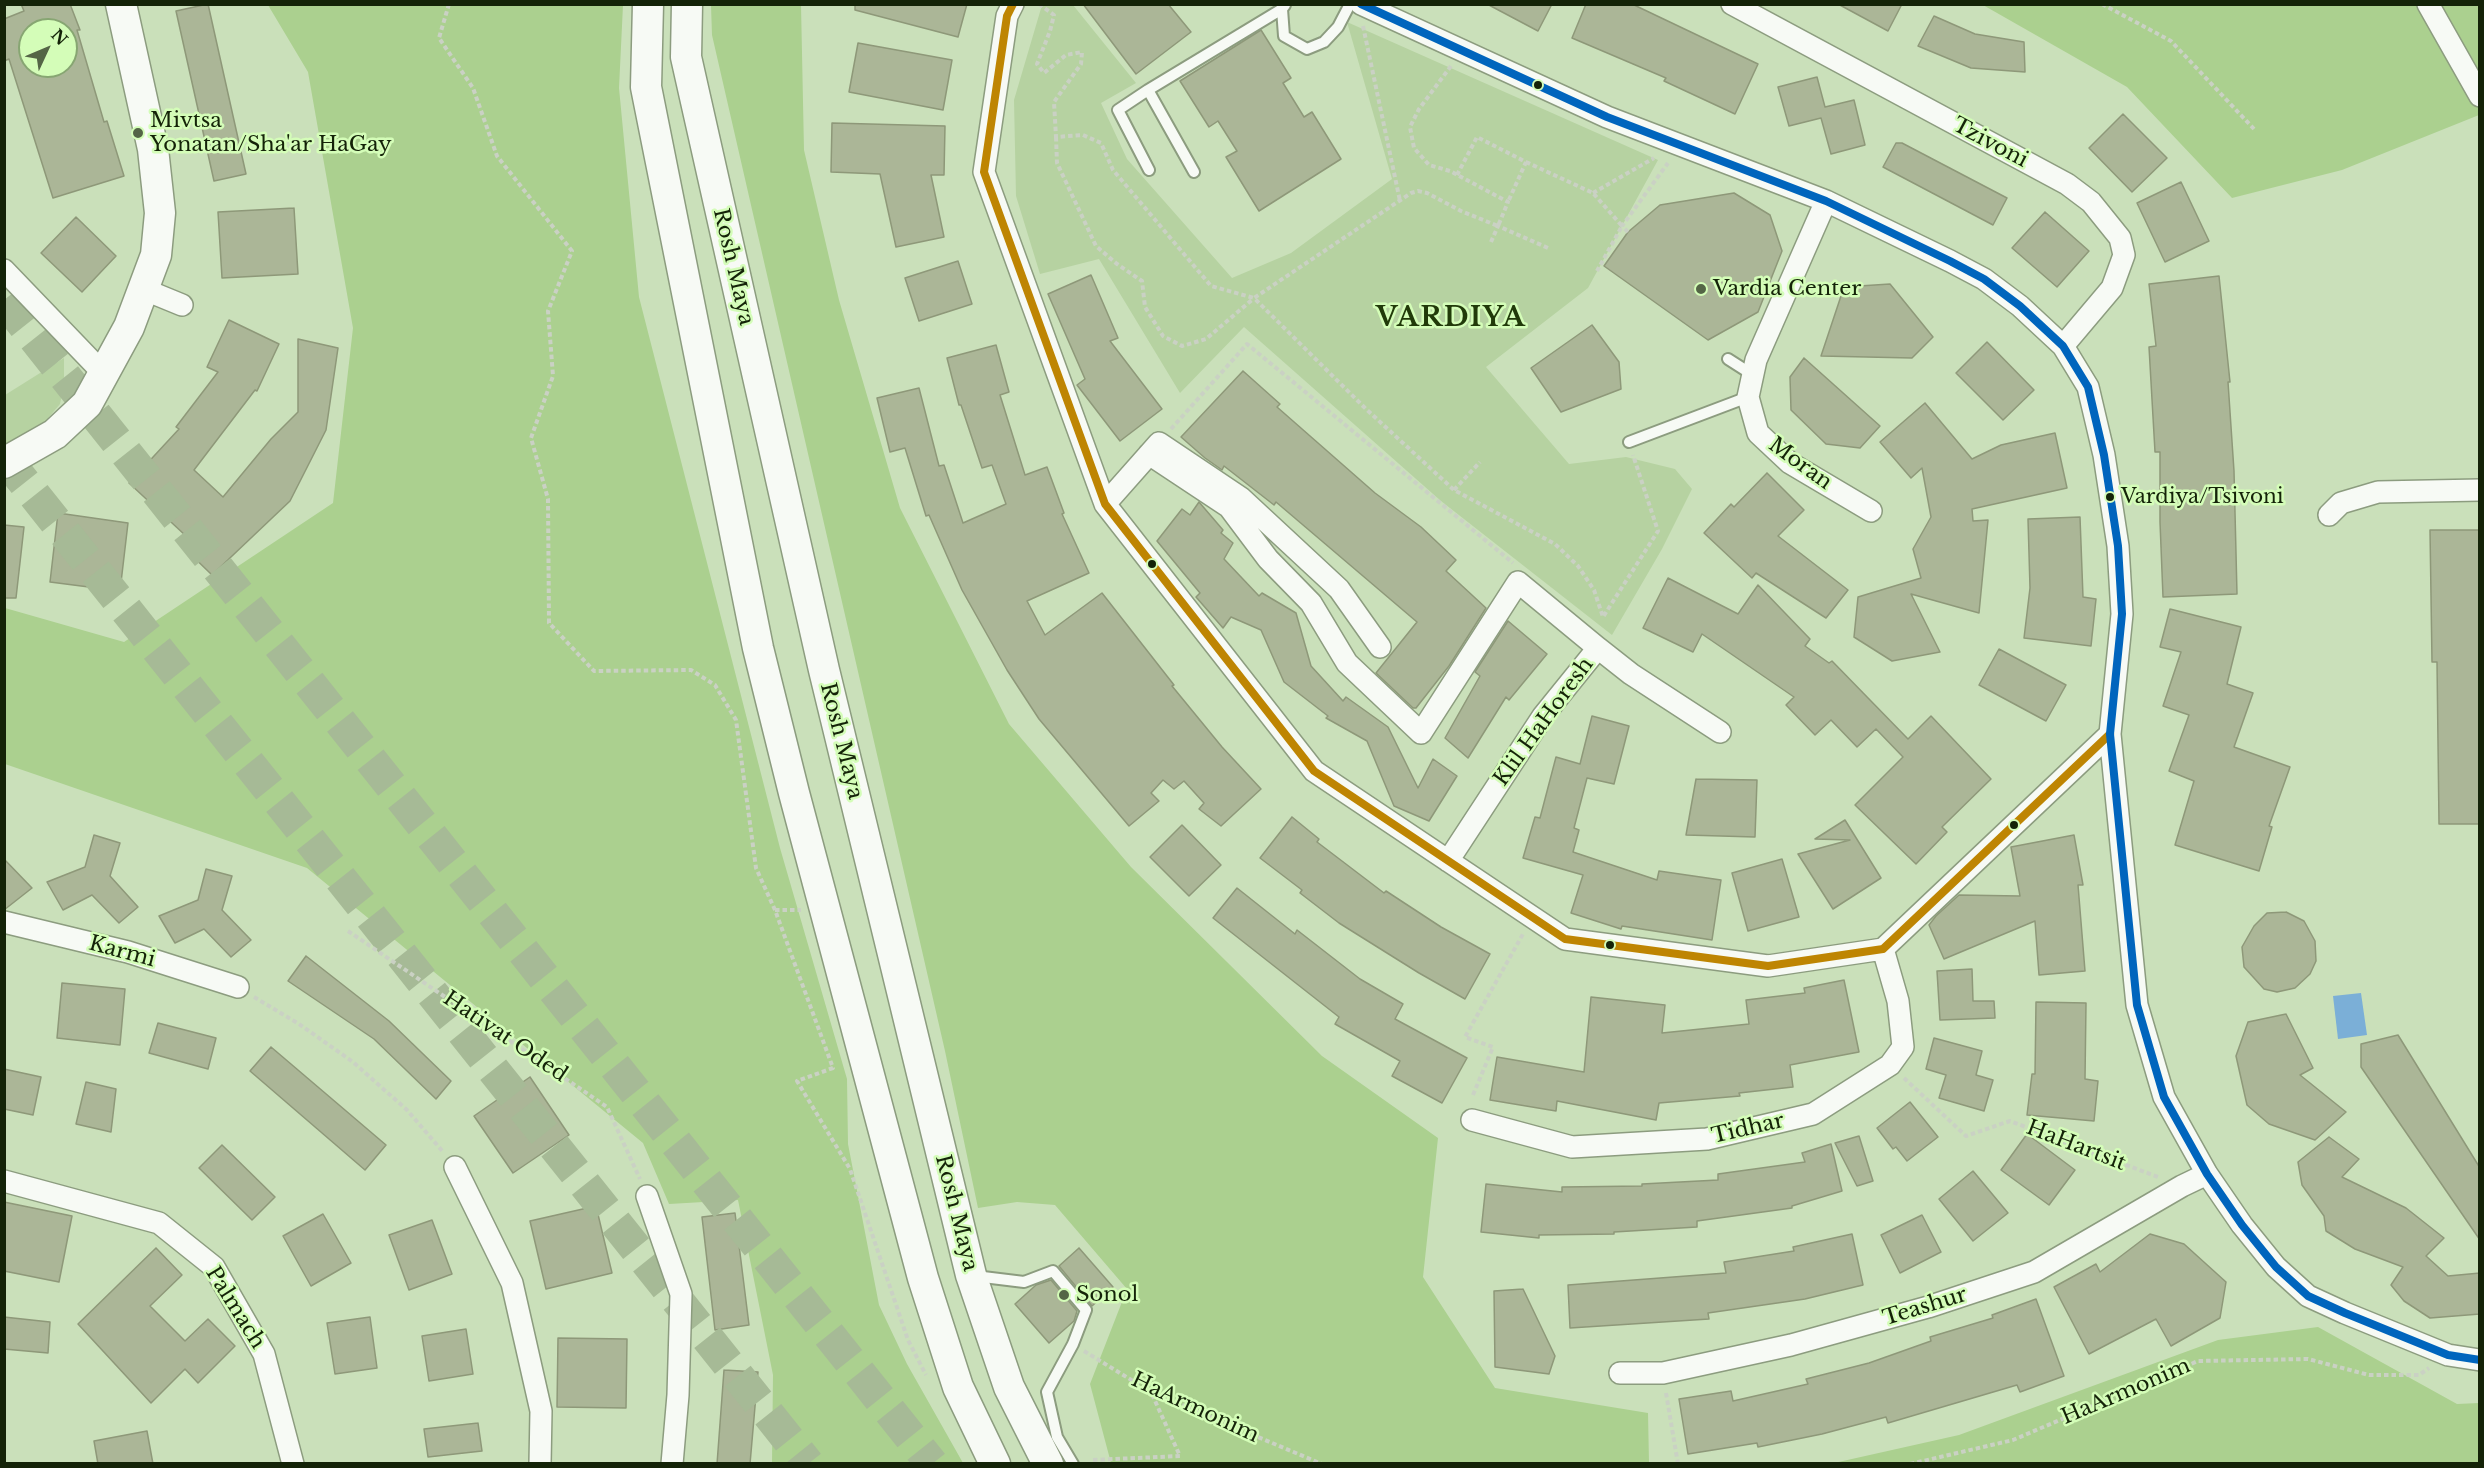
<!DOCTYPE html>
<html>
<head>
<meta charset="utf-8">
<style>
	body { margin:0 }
	#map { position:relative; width:2484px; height:1468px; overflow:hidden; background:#cae0ba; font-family:"Libre Baskerville",serif }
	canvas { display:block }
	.frame { position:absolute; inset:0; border:6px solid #142308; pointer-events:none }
	.north { position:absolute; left:18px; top:18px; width:60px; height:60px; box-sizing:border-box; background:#d4fdb8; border:2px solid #87a672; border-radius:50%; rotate:46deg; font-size:16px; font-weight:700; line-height:24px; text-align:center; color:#142308 }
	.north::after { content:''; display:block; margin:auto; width:21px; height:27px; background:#546546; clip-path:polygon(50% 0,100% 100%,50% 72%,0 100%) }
</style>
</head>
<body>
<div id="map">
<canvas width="2484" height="1468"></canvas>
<div class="frame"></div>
<div class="north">N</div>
</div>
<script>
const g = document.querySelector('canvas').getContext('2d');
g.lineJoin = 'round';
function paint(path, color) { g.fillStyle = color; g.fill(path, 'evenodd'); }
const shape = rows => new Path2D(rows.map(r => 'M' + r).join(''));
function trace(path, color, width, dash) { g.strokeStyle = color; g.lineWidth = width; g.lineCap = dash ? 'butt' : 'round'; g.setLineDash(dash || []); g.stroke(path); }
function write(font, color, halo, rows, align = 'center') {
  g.font = font + ' "Libre Baskerville",serif'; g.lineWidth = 5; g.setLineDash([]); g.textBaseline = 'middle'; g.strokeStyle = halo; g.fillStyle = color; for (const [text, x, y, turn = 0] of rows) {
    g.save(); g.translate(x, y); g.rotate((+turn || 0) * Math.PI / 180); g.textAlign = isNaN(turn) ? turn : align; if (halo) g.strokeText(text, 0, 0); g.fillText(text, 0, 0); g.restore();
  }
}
const green = shape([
	[1042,5,1073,5,1136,83,1101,103,1127,159,1232,278,1291,253,1392,179,1347,22,1658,160,1588,288,1486,367,1569,464,1626,457,1675,469,1692,489,1662,549,1612,635,1441,501,1244,327,1180,393,1099,259,1040,274,1016,196,1014,100],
	[64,358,64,384,60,404,43,424,18,440,5,444,5,395]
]);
const forest = shape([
	[268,5,623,5,619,88,639,297,780,848,847,1079,848,1144,879,1305,907,1364,963,1463,772,1463,773,1375,738,1200,669,1204,643,1143,307,868,5,764,5,608,124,642,333,503,353,328,308,72],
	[711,5,801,5,804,150,839,300,900,508,1009,724,1131,867,1322,1056,1438,1138,1423,1277,1495,1388,1648,1413,1649,1463,1111,1463,1090,1384,1127,1289,1055,1205,1017,1202,978,1208,945,1051,712,35],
	[1983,5,2479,5,2479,115,2342,170,2232,198,2127,87],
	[2318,1327,2457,1404,2479,1403,2479,1463,1834,1463,1959,1435,2218,1340]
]);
const water = shape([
	[2361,993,2367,1035,2338,1039,2333,996]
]);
const building = shape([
	[21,4,70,4,80,30,77,30,104,122,107,121,124,176,53,198,9,59,4,61,4,19,24,11,21,4],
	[30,30,66,30,66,66,30,66,30,30],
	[208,4,246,174,214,181,176,11,208,4],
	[855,4,967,4,958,37,855,10,855,4],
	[1083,4,1168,4,1191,32,1136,74,1083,4],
	[1487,4,1552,4,1538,31,1487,4],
	[1586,4,1632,4,1758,64,1735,114,1664,81,1666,78,1572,38,1586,4],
	[1838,4,1902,4,1888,31,1838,4],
	[1934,16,1975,34,2024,42,2025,72,1971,68,1918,46,1934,16],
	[1261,30,1291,78,1283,83,1304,117,1312,112,1341,159,1259,211,1226,157,1237,151,1218,121,1209,127,1180,81,1261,30],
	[858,43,952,60,943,110,849,92,858,43],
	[1817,77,1825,107,1854,100,1865,145,1831,154,1821,118,1789,126,1778,87,1817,77],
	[2123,114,2167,158,2132,192,2089,148,2123,114],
	[832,123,945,126,944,175,931,175,944,237,896,247,880,174,831,172,832,123],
	[1896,143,1902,143,2007,198,1993,225,1883,167,1896,143],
	[2181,182,2209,241,2165,262,2137,203,2181,182],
	[1734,193,1770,215,1782,251,1758,312,1708,340,1604,266,1628,232,1660,205,1734,193],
	[294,208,298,274,222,278,218,212,294,208],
	[2045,212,2089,251,2057,287,2012,248,2045,212],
	[76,217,116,256,82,292,41,253,76,217],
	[958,261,972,304,919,321,905,278,958,261],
	[1091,275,1118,338,1110,341,1162,409,1120,441,1077,385,1085,379,1048,294,1091,275],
	[2219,276,2230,382,2228,382,2234,471,2237,594,2163,597,2160,522,2160,452,2155,452,2149,347,2156,346,2149,284,2219,276],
	[1890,284,1933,337,1912,358,1821,356,1844,287,1890,284],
	[229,320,279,344,257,391,255,390,194,470,223,497,271,439,298,412,298,339,338,348,326,430,290,501,212,575,179,543,186,536,129,483,179,429,176,427,218,372,207,367,229,320],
	[1592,325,1619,362,1621,389,1561,412,1531,368,1592,325],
	[1987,342,2034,390,2003,420,1956,373,1987,342],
	[996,345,1009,392,1000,395,1025,475,1047,467,1064,513,1062,514,1089,573,1027,601,1045,635,1102,593,1174,685,1172,686,1222,747,1261,789,1221,826,1199,809,1204,803,1184,781,1174,789,1163,780,1151,793,1159,801,1129,826,1039,719,1007,670,962,590,929,515,926,516,905,448,890,452,877,398,919,388,939,466,944,465,963,523,1006,504,992,465,982,468,961,405,959,405,947,358,996,345],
	[1804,358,1880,426,1860,448,1826,444,1791,410,1790,377,1804,358],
	[1243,371,1280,404,1277,407,1375,493,1421,527,1456,560,1446,571,1486,608,1449,666,1416,708,1413,708,1376,673,1417,622,1276,502,1274,505,1224,466,1222,470,1205,458,1181,437,1243,371],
	[1925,403,1972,459,2001,445,2055,433,2067,488,1972,509,1973,521,1988,520,1979,613,1911,594,1940,652,1892,661,1854,637,1858,597,1921,578,1913,549,1931,517,1922,468,1911,478,1880,442,1925,403],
	[1767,473,1804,510,1778,536,1848,590,1826,618,1756,573,1752,578,1704,533,1731,504,1734,507,1767,473],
	[1199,502,1223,530,1221,533,1233,543,1224,559,1259,596,1262,593,1296,613,1311,666,1343,701,1346,697,1388,727,1418,788,1433,759,1457,776,1429,821,1394,806,1367,741,1326,718,1328,716,1284,682,1261,630,1231,617,1223,628,1196,597,1200,593,1157,541,1182,509,1190,515,1199,502],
	[58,513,128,523,120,591,50,582,58,513],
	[2080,517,2083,597,2096,599,2091,646,2024,638,2030,588,2028,519,2080,517],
	[4,525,24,527,16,598,4,598,4,525],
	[2430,530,2480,530,2480,824,2439,824,2437,662,2432,662,2430,530],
	[1668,578,1738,614,1758,585,1810,639,1805,646,1829,663,1832,661,1908,739,1931,716,1991,779,1942,827,1947,832,1916,864,1855,805,1903,757,1876,729,1857,747,1831,720,1815,735,1786,705,1794,697,1702,634,1693,652,1643,628,1668,578],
	[2170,609,2241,627,2227,684,2253,693,2234,747,2290,767,2269,826,2272,827,2259,871,2175,845,2194,781,2169,771,2189,715,2163,706,2181,652,2160,647,2170,609],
	[1508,621,1547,654,1509,700,1506,697,1468,758,1445,738,1480,676,1475,672,1508,621],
	[1999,649,2066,685,2046,721,1979,685,1999,649],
	[1592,716,1629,726,1614,784,1587,778,1574,828,1579,830,1573,852,1657,880,1659,871,1721,880,1712,940,1622,926,1621,929,1571,913,1583,875,1523,858,1535,817,1540,818,1556,757,1580,764,1592,716],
	[1696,779,1757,780,1755,837,1686,835,1696,779],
	[1292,817,1319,839,1317,842,1384,893,1386,891,1441,927,1490,954,1465,999,1419,973,1339,923,1300,893,1302,890,1260,858,1292,817],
	[1845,820,1881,878,1833,909,1798,854,1850,840,1815,839,1845,820],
	[1182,825,1221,865,1189,896,1150,857,1182,825],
	[94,835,120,843,110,876,138,907,119,923,92,895,63,910,47,882,85,867,94,835],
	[2074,835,2083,885,2078,885,2085,971,2039,975,2035,921,1944,959,1929,925,1936,916,1959,895,2020,896,2011,847,2074,835],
	[4,859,32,888,4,910,4,859],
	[1782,859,1799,917,1748,931,1732,873,1782,859],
	[206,869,232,876,222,910,251,940,231,957,204,929,175,943,159,916,198,900,206,869],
	[1237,888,1295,934,1297,930,1360,979,1403,1004,1395,1019,1467,1058,1442,1103,1392,1076,1400,1061,1335,1024,1339,1017,1213,918,1237,888],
	[2286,912,2304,921,2315,941,2316,961,2310,974,2295,988,2277,992,2264,989,2244,967,2242,947,2254,926,2267,913,2286,912],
	[306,956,389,1021,451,1081,436,1099,374,1039,288,981,306,956],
	[1972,969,1973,1001,1994,1001,1995,1018,1940,1020,1937,971,1972,969],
	[1844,980,1859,1052,1790,1065,1793,1087,1739,1093,1740,1096,1659,1103,1656,1120,1557,1101,1556,1111,1490,1100,1497,1057,1584,1072,1591,997,1665,1005,1662,1033,1749,1024,1746,1000,1805,993,1804,988,1844,980],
	[62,983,125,989,120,1045,57,1038,62,983],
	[2036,1002,2086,1003,2085,1079,2098,1081,2094,1121,2027,1115,2032,1074,2035,1074,2036,1002],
	[2286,1014,2313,1068,2300,1075,2346,1112,2315,1140,2269,1124,2247,1105,2236,1056,2248,1022,2286,1014],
	[158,1023,216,1038,208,1069,149,1053,158,1023],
	[2398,1035,2480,1168,2480,1240,2361,1067,2361,1044,2398,1035],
	[1934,1038,1982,1051,1976,1075,1993,1080,1984,1111,1939,1098,1946,1075,1926,1069,1934,1038],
	[271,1047,386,1145,365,1170,250,1071,271,1047],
	[4,1069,41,1077,33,1115,4,1109,4,1069],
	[530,1077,569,1135,513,1173,474,1116,530,1077],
	[86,1082,116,1089,111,1132,76,1124,86,1082],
	[1910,1102,1938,1137,1907,1161,1896,1147,1893,1149,1877,1128,1910,1102],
	[2027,1134,2075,1170,2049,1205,2001,1170,2027,1134],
	[1859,1136,1873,1181,1857,1186,1835,1143,1859,1136],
	[2329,1137,2359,1159,2342,1177,2406,1208,2444,1238,2426,1256,2448,1276,2480,1273,2480,1314,2430,1318,2404,1301,2391,1285,2403,1267,2355,1249,2326,1231,2324,1216,2302,1185,2298,1162,2329,1137],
	[1831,1144,1842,1191,1792,1206,1792,1208,1697,1221,1697,1227,1614,1232,1614,1234,1539,1235,1539,1238,1481,1232,1486,1184,1562,1192,1562,1187,1642,1186,1642,1184,1718,1180,1718,1174,1805,1162,1802,1153,1831,1144],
	[222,1145,275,1197,252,1220,199,1168,222,1145],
	[1973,1171,2008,1213,1973,1241,1939,1199,1973,1171],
	[4,1202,72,1216,59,1282,4,1271,4,1202],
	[596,1206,612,1273,546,1289,530,1221,596,1206],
	[735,1213,749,1325,715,1330,702,1217,735,1213],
	[323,1214,351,1263,311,1286,283,1236,323,1214],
	[1922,1215,1941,1252,1900,1273,1881,1235,1922,1215],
	[432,1220,452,1274,409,1290,389,1235,432,1220],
	[1852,1234,1863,1285,1805,1299,1708,1313,1709,1319,1570,1328,1568,1285,1726,1273,1724,1262,1794,1251,1793,1247,1852,1234],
	[2150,1234,2184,1244,2226,1282,2220,1318,2171,1346,2156,1319,2089,1354,2054,1287,2096,1264,2100,1272,2150,1234],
	[156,1248,182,1275,150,1306,185,1341,208,1319,235,1346,198,1383,185,1369,151,1403,78,1324,156,1248],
	[1079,1248,1113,1287,1092,1306,1059,1266,1079,1248],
	[1051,1280,1077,1311,1074,1321,1049,1343,1015,1304,1036,1285,1051,1280],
	[1523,1289,1555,1356,1549,1374,1495,1367,1494,1291,1523,1289],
	[2036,1299,2064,1376,2020,1392,2017,1385,1888,1423,1886,1417,1822,1434,1758,1447,1757,1443,1688,1454,1679,1399,1731,1391,1733,1401,1808,1384,1806,1379,1869,1363,1931,1341,1930,1337,1993,1318,1992,1315,2036,1299],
	[4,1317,50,1322,48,1353,4,1349,4,1317],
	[370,1317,377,1368,335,1374,327,1323,370,1317],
	[466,1329,473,1374,429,1381,422,1336,466,1329],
	[558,1338,627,1339,626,1408,557,1407,558,1338],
	[724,1370,758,1372,750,1464,717,1464,724,1370],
	[478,1423,482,1451,428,1457,424,1429,478,1423],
	[147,1431,153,1464,98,1464,94,1441,147,1431]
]);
const highwayTunnel = shape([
	[4,300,932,1464],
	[4,457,808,1464]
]);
const path = shape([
	[449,4,439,38,473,88,497,156,572,251,548,311,553,376,531,438,548,499,549,623,594,671,691,670,715,685,736,720,756,868,775,910,833,1068,797,1081,850,1169,908,1340,926,1375],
	[1039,4,1054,15,1050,31,1037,64,1044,73,1066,55,1082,52,1081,64,1054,102,1056,137,1083,135,1101,143,1113,170,1211,286,1254,298],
	[2102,4,2171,41,2254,129],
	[1363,26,1400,201],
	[1451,66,1419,109,1410,127,1414,148,1429,165,1450,171,1508,202,1498,226,1461,211,1427,193,1418,191,1411,193,1254,298,1366,409,1454,490,1555,544,1578,566,1594,590,1603,617,1658,531,1633,455],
	[1056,137,1057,163,1096,246,1117,264,1142,281,1145,307,1163,336,1182,346,1206,339,1253,299],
	[1526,162,1593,193,1622,226,1597,271],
	[1457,175,1477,137,1526,162,1508,202],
	[1593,193,1654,158],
	[1628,232,1622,226,1668,163],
	[1491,242,1498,226,1548,248],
	[1171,429,1247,344,1513,563],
	[1454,490,1480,462],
	[775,910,801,910],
	[348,931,607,1107,640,1179],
	[254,997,299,1024,353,1062,407,1110,444,1153],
	[1904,1078,1966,1136,2010,1121,2158,1177],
	[1473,1095,1493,1047,1465,1037,1523,934],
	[1084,1351,1151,1392,1322,1464],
	[1666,1393,1678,1464],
	[1093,1460,1180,1456,1151,1392],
	[1910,1464,2013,1440,2198,1361,2308,1359,2369,1375,2419,1375,2429,1368]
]);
const lane = shape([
	[1285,5,1282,9,1284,36,1307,49,1324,42,1338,27,1350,4],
	[1148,90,1118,110,1149,170],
	[1194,172,1148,90,1282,9],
	[1728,359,1753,375],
	[1629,442,1748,397],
	[975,1276,1024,1282,1053,1271,1086,1310,1073,1344,1047,1392,1057,1437,1073,1464]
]);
const street = shape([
	[1013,4,1007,16,984,172,1105,504,1314,771,1565,939,1768,966,1883,949,2110,734],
	[1361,4,1607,117,1826,201,1950,261,1984,279,2020,306,2063,346,2088,387,2104,455,2118,546,2122,614,2110,734,2137,1005,2164,1097,2207,1174,2242,1225,2276,1267,2308,1296,2345,1313,2448,1355,2480,1360],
	[1732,4,2067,184,2091,202,2120,238,2124,255,2112,288,2063,346],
	[2428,4,2480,96],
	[1826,201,1756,360,1748,397,1758,433,1790,463,1871,511],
	[4,270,104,374],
	[143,289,182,305],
	[1149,454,1229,507,1268,559,1311,603,1347,663,1421,733,1518,582,1598,648],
	[1105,504,1159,443,1241,498,1339,589,1380,647],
	[2329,515,2341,503,2378,492,2480,490],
	[1448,861,1543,716,1598,648,1631,674,1720,732],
	[4,922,128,952,238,987],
	[1472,1120,1572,1147,1707,1139,1813,1114,1890,1065,1903,1047,1898,1001,1883,949],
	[455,1167,512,1283,541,1411,540,1464],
	[4,1181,159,1223,214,1267,264,1354,293,1464],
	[647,1196,681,1294,678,1395,672,1464],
	[1620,1373,1663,1373,1791,1345,1928,1307,2034,1272,2182,1186,2207,1174]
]);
const secondary = shape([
	[648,4,646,87,758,648,794,793,923,1278,958,1387,995,1464],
	[687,4,686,57,824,670,971,1275,1009,1387,1048,1464],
	[4,463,55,434,87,404,129,327,156,255,160,213,153,149,121,4]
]);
const bus1 = shape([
	[1013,4,1007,16,984,172,1105,504,1314,771,1565,939,1768,966,1883,949,2110,734]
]);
const bus2 = shape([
	[1361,4,1607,117,1826,201,1950,261,1984,279,2020,306,2063,346,2088,387,2104,455,2118,546,2122,614,2110,734,2137,1005,2164,1097,2207,1174,2242,1225,2276,1267,2308,1296,2345,1313,2448,1355,2480,1360]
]);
const markers = [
	[1538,85,5,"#142308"],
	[138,133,6,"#546546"],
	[1701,289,6,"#546546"],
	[2110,497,5,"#142308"],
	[1152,564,5,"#142308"],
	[2014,825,5,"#142308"],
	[1610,945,5,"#142308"],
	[1064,1295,6,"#546546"]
];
const busNames = [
	["Vardiya/Tsivoni",2121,497]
];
const poiNames = [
	["Mivtsa",150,121],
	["Yonatan/Sha'ar HaGay",150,145],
	["Vardia Center",1713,289],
	["Sonol",1076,1295]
];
const streetNames = [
	["Tzivoni",1990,143,28],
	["Rosh Maya",733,267,77],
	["Moran",1800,464,36],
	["Klil HaHoresh",1544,722,-54],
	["Rosh Maya",841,741,76],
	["Karmi",122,952,15],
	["Hativat Oded",505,1037,34],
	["Tidhar",1748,1129,-13],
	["HaHartsit",2076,1146,21],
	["Rosh Maya",956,1213,76],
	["Teashur",1925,1307,-17],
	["Palmach",235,1308,58],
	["HaArmonim",2126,1392,-23],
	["HaArmonim",1195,1408,25]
];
const districtNames = [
	["VARDIYA",1451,318]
];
paint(green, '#b6d2a1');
paint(forest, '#abd08f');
paint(water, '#7bafd7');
paint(building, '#abb697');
trace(building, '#8e9879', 1.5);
trace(highwayTunnel, '#a6ba96', 33, [33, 16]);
trace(lane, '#8c9c7f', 14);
trace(street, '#8c9c7f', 24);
trace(secondary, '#8c9c7f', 33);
trace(path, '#cad1c4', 4, [4.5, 3]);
trace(lane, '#f7faf5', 10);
trace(street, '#f7faf5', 21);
trace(secondary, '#f7faf5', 30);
trace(bus1, '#be8502', 8);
trace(bus2, '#0065bd', 8);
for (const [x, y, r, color] of markers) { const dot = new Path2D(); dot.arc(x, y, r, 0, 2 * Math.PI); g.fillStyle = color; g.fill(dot); trace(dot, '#d4fdb8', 2); }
write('20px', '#142308', '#d4fdb8', busNames, 'left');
write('21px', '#142308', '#d4fdb8', poiNames, 'left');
write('21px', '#142308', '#d4fdb8', streetNames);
g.letterSpacing = '1.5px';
write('bold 27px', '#213a09', '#d4fdb8', districtNames);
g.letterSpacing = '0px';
</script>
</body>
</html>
